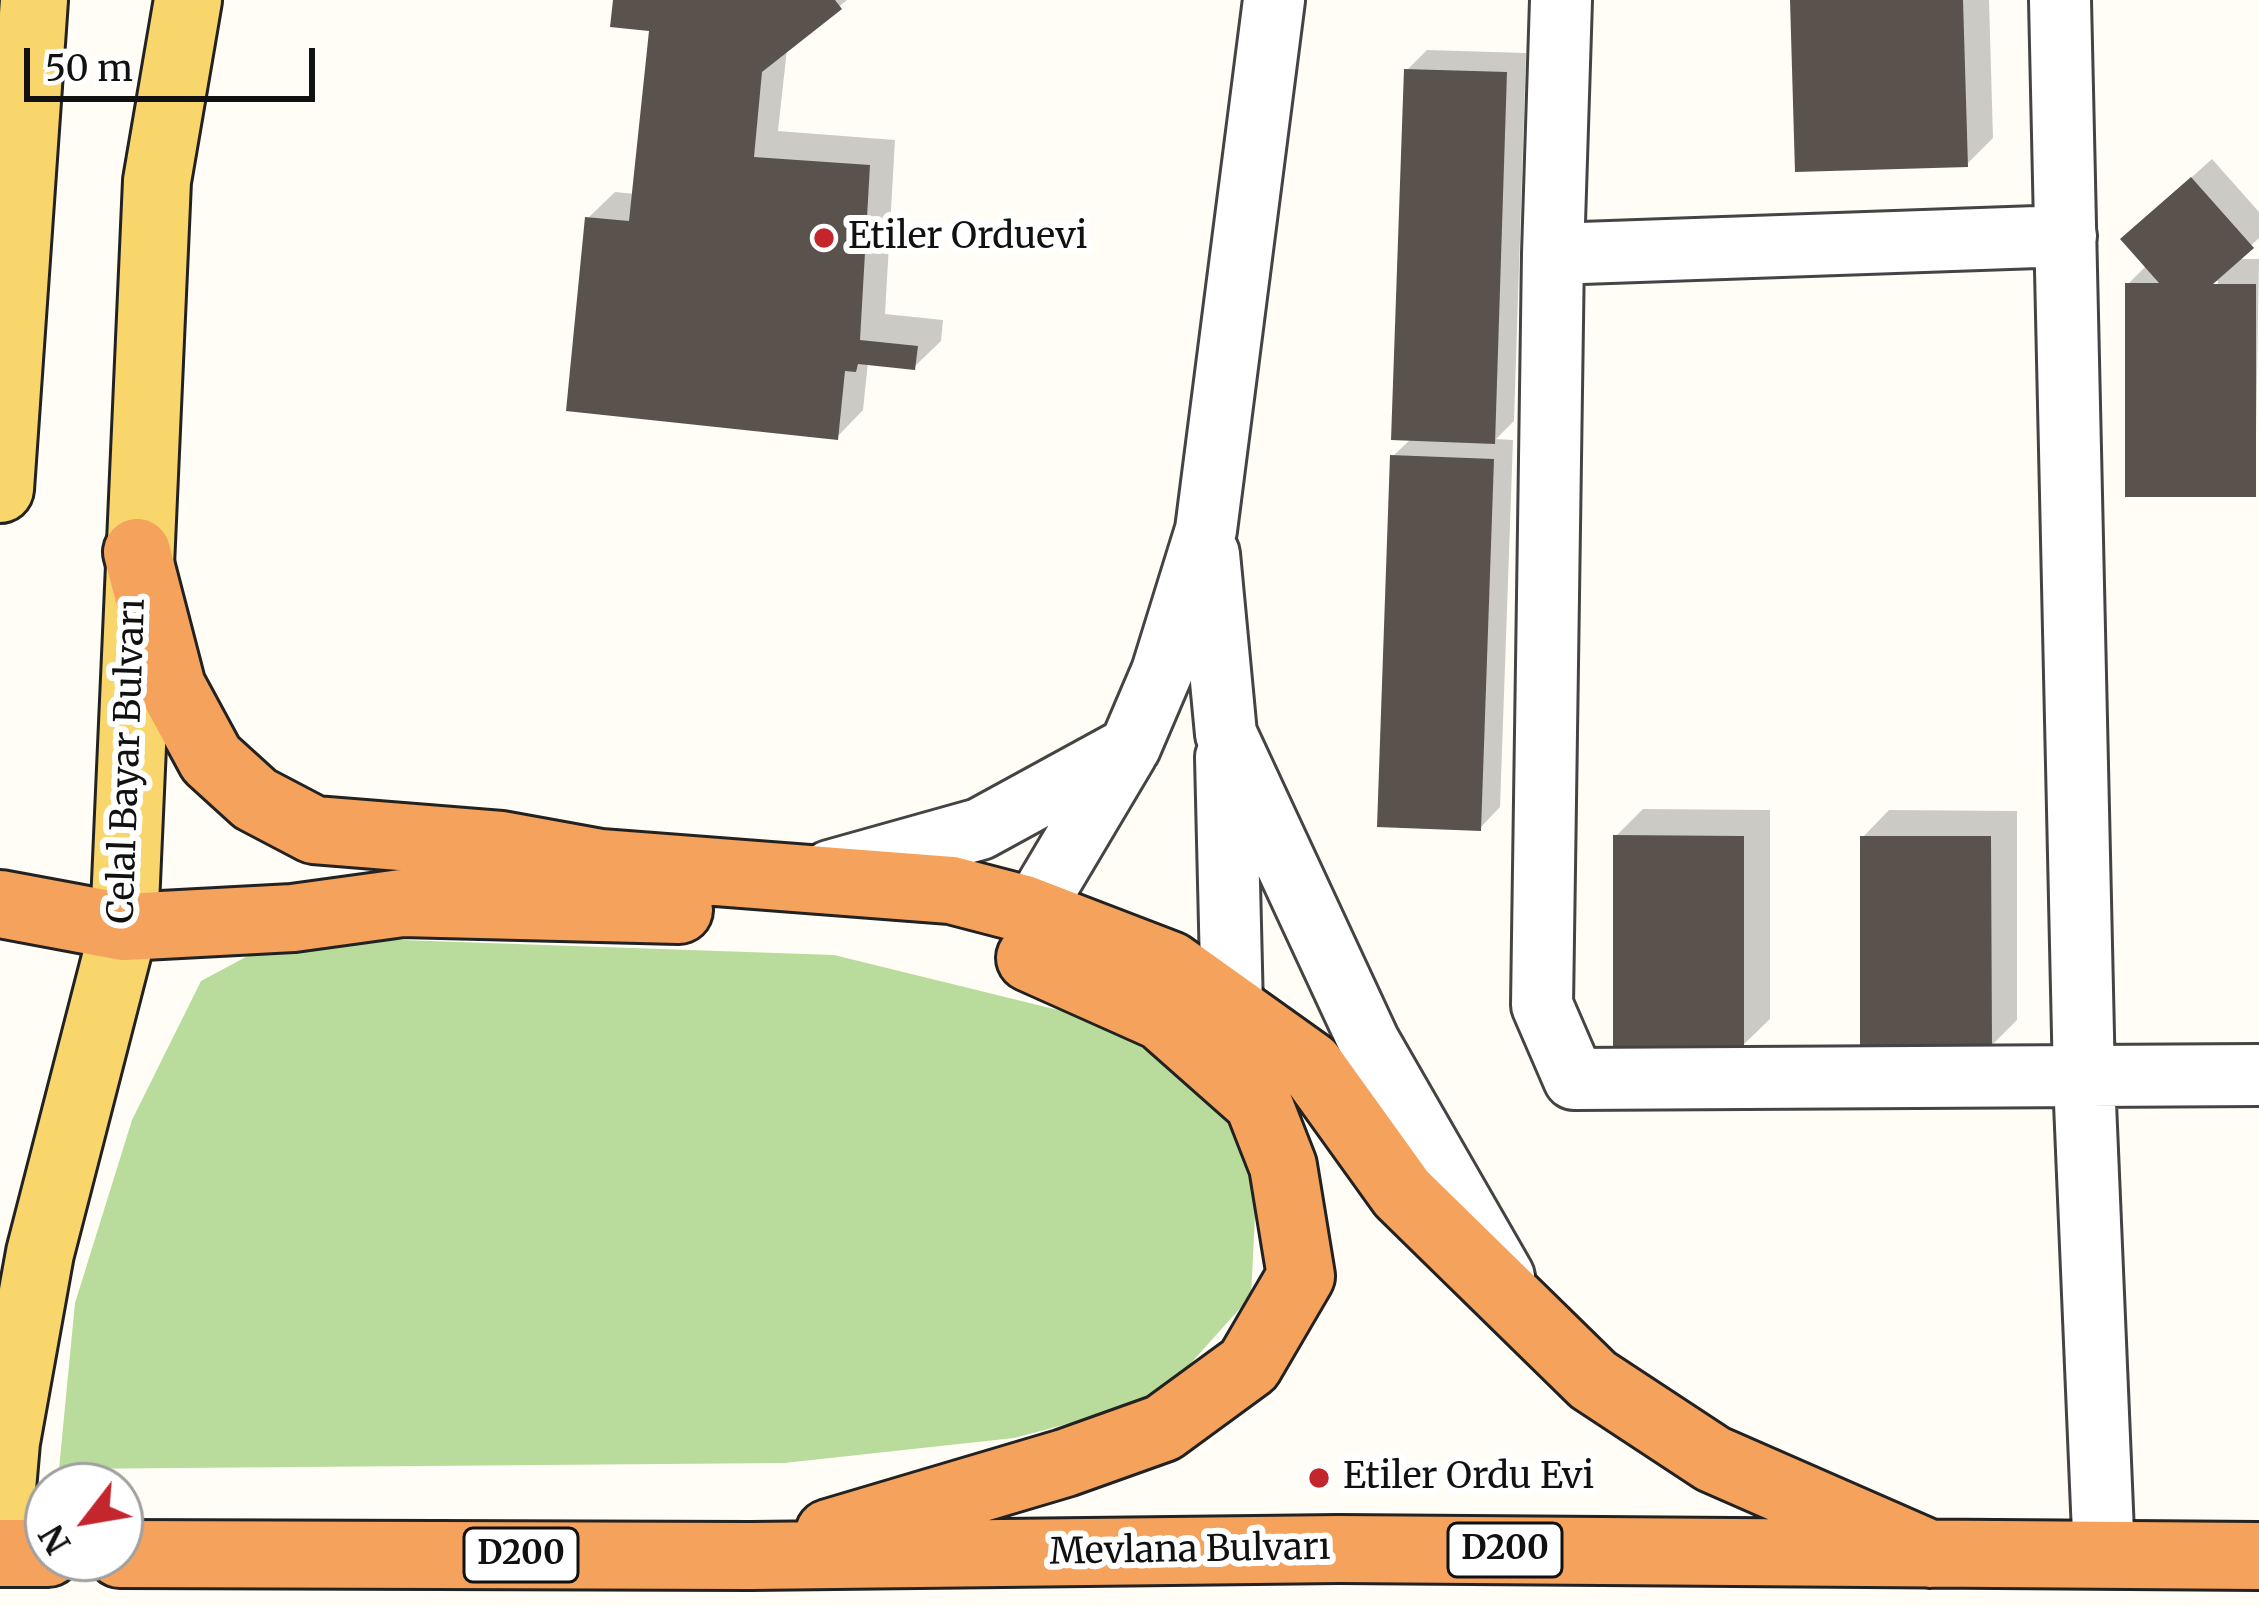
<!DOCTYPE html>
<html>
<head>
<meta charset="utf-8">
<style>
	body { margin:0 }
	#map { position:relative; width:2259px; height:1606px; overflow:hidden; background:#fffdf5; font-family:Merriweather,serif }
	canvas { display:block }
	.north { position:absolute; left:24px; top:1462px; width:120px; height:120px; box-sizing:border-box; background:#fff; border:3px solid #a0a0a0; border-radius:50%; rotate:239deg; font-size:33px; font-weight:700; line-height:48px; text-align:center; color:#111 }
	.north::after { content:''; display:block; margin:auto; width:42px; height:54px; background:#c4262e; clip-path:polygon(50% 0,100% 100%,50% 72%,0 100%) }
	.scale { position:absolute; left:24px; top:48px; width:291px; height:54px; box-sizing:border-box; border:6px solid #111; border-top:0; padding-left:15px; font-size:36px; line-height:42px; white-space:nowrap; color:#111; -webkit-text-stroke:9px #fff; paint-order:stroke }
</style>
</head>
<body>
<div id="map">
<canvas width="2259" height="1606"></canvas>
<div class="north">N</div>
<div class="scale">50 m</div>
</div>
<script>
const g = document.querySelector('canvas').getContext('2d');
g.lineJoin = 'round';
function paint(path, color) { g.fillStyle = color; g.fill(path, 'evenodd'); }
const shape = rows => new Path2D(rows.map(r => 'M' + r).join(''));
function trace(path, color, width, dash) { g.strokeStyle = color; g.lineWidth = width; g.lineCap = dash ? 'butt' : 'round'; g.setLineDash(dash || []); g.stroke(path); }
function write(font, color, halo, rows, align = 'center') {
  g.font = font + ' Merriweather,serif'; g.lineWidth = 12; g.setLineDash([]); g.textBaseline = 'middle'; g.strokeStyle = halo; g.fillStyle = color; for (const [text, x, y, turn = 0] of rows) {
    g.save(); g.translate(x, y); g.rotate((+turn || 0) * Math.PI / 180); g.textAlign = isNaN(turn) ? turn : align; if (halo) g.strokeText(text, 0, 0); g.fillText(text, 0, 0); g.restore();
  }
}
const forest = shape([
	[285,936,834,955,1111,1023,1224,1112,1256,1196,1251,1296,1158,1400,1014,1438,784,1463,59,1469,75,1303,132,1120,201,981]
]);
const shadow = shape([
	[616,0,847,0,787,49,778,131,895,140,885,314,943,320,941,341,914,367,868,362,863,410,837,437,588,218,615,192,635,194,652,29],
	[1793,0,1989,0,1993,138,1967,164],
	[1427,50,1526,53,1514,421,1496,439,1513,440,1500,807,1480,828,1393,456,1412,438,1407,70],
	[2212,159,2259,212,2259,238,2237,259,2259,259,2255,494,2128,284,2147,265,2144,220],
	[2183,281,2218,281,2218,287],
	[1643,809,1770,810,1770,1019,1743,1045,1616,836],
	[1889,810,2017,811,2017,1020,1990,1047,1863,837]
]);
const building = shape([
	[613,0,835,0,842,9,762,72,754,157,870,165,860,340,918,346,915,370,858,364,856,372,845,371,838,440,566,411,585,217,629,221,649,31,610,27],
	[1790,0,1963,0,1968,167,1795,172],
	[1404,69,1507,72,1495,444,1391,440],
	[2191,177,2254,248,2213,284,2256,284,2256,497,2125,497,2125,283,2159,283,2120,239],
	[1390,455,1494,459,1481,831,1377,827],
	[1613,835,1744,836,1744,1048,1613,1048],
	[1860,836,1991,836,1992,1050,1860,1049]
]);
const minor = shape([
	[2060,0,2084,1079,2104,1557],
	[2066,236,1553,254,1542,1005,1574,1079,2259,1075],
	[1553,254,1561,0],
	[1209,554,1226,734,1369,1042,1504,1277],
	[1226,757,1232,1009],
	[830,871,980,829,1130,747,1162,672,1206,530,1274,0],
	[1032,912,1127,752]
]);
const major = shape([
	[0,489,34,0],
	[0,1512,6,1442,40,1253,124,927,157,181,188,0]
]);
const highway = shape([
	[137,552,172,687,211,759,255,799,314,830,501,845,600,863,951,890,1024,909,1170,965,1310,1065,1402,1193,1593,1380,1713,1459,1930,1554],
	[0,904,124,927,293,918,402,903,679,910],
	[829,1533,1065,1463,1163,1428,1249,1365,1301,1276,1283,1166,1258,1102,1162,1017,1030,958],
	[0,1553,48,1553],
	[120,1554,751,1556,1339,1549,2259,1556]
]);
const markers = [
	[824,238,12,"#c4262e"],
	[1319,1478,12,"#c4262e"]
];
const shields = [
	[1505,1550,114],
	[521,1555,114]
];
const shieldNames = [
	["D200",1505,1550],
	["D200",521,1555]
];
const poiNames = [
	["Etiler Orduevi",848,238],
	["Etiler Ordu Evi",1343,1478]
];
const streetNames = [
	["Celal Bayar Bulvarı",128,761,-88],
	["Mevlana Bulvarı",1190,1551,-1]
];
paint(forest, '#b9dc9c');
paint(shadow, '#0003');
paint(building, '#5a524d');
trace(minor, '#444', 66);
trace(major, '#222', 72);
trace(highway, '#222', 72);
trace(minor, '#fff', 60);
trace(major, '#f9d66b', 66);
trace(highway, '#f5a25d', 66);
for (const [x, y, r, color] of markers) { const dot = new Path2D(); dot.arc(x, y, r, 0, 2 * Math.PI); g.fillStyle = color; g.fill(dot); trace(dot, '#fff', 4.5); }
for (const [x, y, w] of shields) { const box = new Path2D(); box.roundRect(x - w / 2, y - 27, w, 54, 9); g.fillStyle = '#fff'; g.fill(box); trace(box, '#111', 3); }
write('bold 33px', '#111', null, shieldNames);
write('36px', '#111', '#fff', poiNames, 'left');
write('36px', '#111', '#fff', streetNames);
</script>
</body>
</html>
